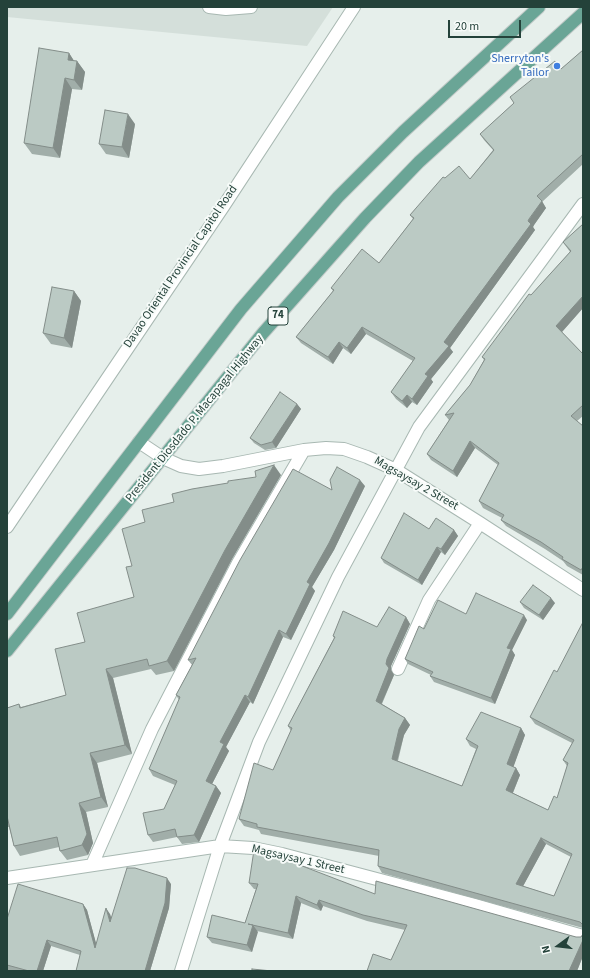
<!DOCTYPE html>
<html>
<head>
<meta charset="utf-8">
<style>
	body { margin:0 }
	#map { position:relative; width:590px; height:978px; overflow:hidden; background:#e6efeb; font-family:"Source Sans 3",sans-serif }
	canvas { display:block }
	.frame { position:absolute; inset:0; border:8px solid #24423a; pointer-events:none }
	.north { position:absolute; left:538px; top:926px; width:40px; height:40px; -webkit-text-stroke:3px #f7fbf9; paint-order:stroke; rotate:255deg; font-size:11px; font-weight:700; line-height:16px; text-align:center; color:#24423a }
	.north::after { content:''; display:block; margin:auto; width:14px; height:18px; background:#24423a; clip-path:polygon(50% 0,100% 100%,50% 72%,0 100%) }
	.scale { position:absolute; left:448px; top:20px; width:73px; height:18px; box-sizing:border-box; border:2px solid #24423a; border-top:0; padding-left:5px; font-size:12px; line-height:14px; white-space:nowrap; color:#24423a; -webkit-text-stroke:3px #f7fbf9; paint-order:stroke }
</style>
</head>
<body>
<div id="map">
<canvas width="590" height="978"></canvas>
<div class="frame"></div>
<div class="north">N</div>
<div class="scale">20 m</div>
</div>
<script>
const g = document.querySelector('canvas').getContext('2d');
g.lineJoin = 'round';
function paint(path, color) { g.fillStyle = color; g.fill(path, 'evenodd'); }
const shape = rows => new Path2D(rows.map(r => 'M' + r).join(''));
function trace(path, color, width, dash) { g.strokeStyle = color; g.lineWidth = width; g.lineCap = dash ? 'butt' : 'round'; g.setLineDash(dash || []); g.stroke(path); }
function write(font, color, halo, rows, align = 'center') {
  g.font = font + ' "Source Sans 3",sans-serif'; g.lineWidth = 4; g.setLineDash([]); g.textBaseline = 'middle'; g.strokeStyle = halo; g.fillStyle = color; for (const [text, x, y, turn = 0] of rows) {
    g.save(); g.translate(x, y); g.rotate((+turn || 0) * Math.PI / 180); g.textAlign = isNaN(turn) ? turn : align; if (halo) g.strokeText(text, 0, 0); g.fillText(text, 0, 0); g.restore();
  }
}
const built = shape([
	[7,7,333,7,307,46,7,17]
]);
const minor = shape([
	[209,7,226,9,251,7],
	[139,442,163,458,181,466,199,469,223,466,304,450,326,448,344,449,367,457,396,470,480,523,583,590],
	[7,527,223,207,354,7],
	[398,669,429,600,480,523],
	[92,865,152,729,238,563,304,450],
	[7,878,220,846,253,848,282,854,475,905,583,936],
	[181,971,220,846,259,742,338,577,419,427,583,204]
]);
const major = shape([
	[7,614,241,309,338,197,403,132,539,7],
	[7,651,263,333,365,218,419,162,583,13]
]);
const wall = shape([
	[583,50,583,164,542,202,546,208,534,225,533,227,535,230,450,348,453,352,431,379,433,382,417,405,412,402,407,408,396,399,391,392,413,361,366,334,351,354,343,348,333,364,301,343,296,337,333,291,331,288,379,263,413,219,410,215,445,178,470,179,493,150,484,140,480,134,514,103,510,97,561,69],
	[69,53,74,61,77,61,85,72,82,90,72,89,60,158,32,154,24,143],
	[135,124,129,158,106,154,99,144],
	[583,224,583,308,562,332,583,354,583,416,577,421,583,426,583,575,567,566,563,561,545,549,506,526,501,520,502,518,483,508,479,501,498,465,475,448,457,477,431,460,427,454,449,420,445,415,470,385,484,360,482,357,531,295,570,252,563,242],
	[74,291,81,301,72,348,51,344,43,333],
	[297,404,301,409,276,448,265,450,254,443,250,438],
	[281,475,232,559,174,671,156,675,151,669,113,678,132,754,97,763,108,807,86,812,93,843,88,855,67,860,60,851,59,847,20,856,14,846,9,827,7,827,7,708,19,704,21,707,66,695,85,642,134,597,132,566,145,522,174,502],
	[365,486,334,550,312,587,315,591,291,640,283,637,253,704,250,702,226,747,229,751,212,784,216,786,221,793,199,842,182,844,177,837,153,842,148,835,164,809,175,785,153,776,149,769,179,700,176,695,192,665,188,660,332,490],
	[429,529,454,530,458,536,445,555,441,552,422,585,384,563,381,558],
	[520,602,555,603,543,620,524,608],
	[466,614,527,620,512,650,515,655,495,704,434,682,430,676,431,675,408,664,405,659,424,629],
	[406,617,410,624,391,666,391,670,394,675,382,704,405,718,410,725,404,735,398,761,462,786,476,749,470,746,466,739,521,728,525,735,513,767,516,768,520,775,513,793,548,810,557,798,567,766,563,760,572,743,535,724,530,717,557,672,583,622,583,928,382,873,378,866,379,856,261,834,259,830,244,826,239,819,273,770,291,731,288,726,334,638,333,636,377,627],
	[546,844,571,857,554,896,523,886],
	[249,883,375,894,576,937,581,937,583,956,577,971,367,971,391,960,405,930,367,921,323,906,321,911,301,903,293,939,257,931,252,952,212,943,207,937,245,923,256,889,254,889],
	[171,884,169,908,150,971,76,971,80,955,51,946,43,971,11,971,7,970,7,919,83,904,87,910,96,944,110,914,111,917]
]);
const shadedWall = shape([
	[69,53,76,64,68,60],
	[77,61,85,72,82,90,74,80],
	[65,78,72,89,60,158,53,148],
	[128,114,135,124,129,158,122,147],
	[542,201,546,208,534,225,533,227,535,230,450,348,453,352,431,379,433,382,417,405,412,399,425,374,444,342],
	[74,291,81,301,72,348,64,338],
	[583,296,583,308,561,333,556,326],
	[362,327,366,334,351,354,347,348],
	[339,342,343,348,333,364,328,357],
	[407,395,412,402,407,408,402,401],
	[297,404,301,409,276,448,272,442],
	[470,441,475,448,457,477,453,471],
	[274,465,281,475,232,559,174,671,167,661,225,550],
	[360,480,365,486,334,550,312,587,315,591,291,640,286,634,307,582],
	[454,530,458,536,445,555,441,549],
	[437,547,441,552,422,585,418,580],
	[551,598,555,603,543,620,539,615],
	[524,615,527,620,512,650,515,655,495,704,491,698,507,648],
	[406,617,410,624,391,666,391,670,394,675,380,707,376,701,386,664,387,659],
	[279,630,283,637,253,704,248,697],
	[106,669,113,678,132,754,125,745],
	[245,695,250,702,226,747,229,751,210,788,206,781,220,742],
	[405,718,410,725,404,735,396,765,392,759,399,729],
	[521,728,525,735,512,771,507,764],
	[90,753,97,763,108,807,101,797],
	[516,768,520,775,511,797,506,790],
	[216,786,221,793,199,842,194,835],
	[79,803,86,812,93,843,88,855,82,845],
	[541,838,546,844,521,890,516,884],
	[167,878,171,884,169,908,150,971,145,971],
	[296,896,301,903,293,939,288,933],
	[319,900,323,906,321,911,317,905],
	[83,904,87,910,99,954,95,948],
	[106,908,110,914,114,928,110,922],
	[253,925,258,932,252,952,247,945],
	[47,940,51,946,43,971,37,971],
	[583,940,583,956,577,971,569,971]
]);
const building = shape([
	[39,48,69,53,68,60,77,61,74,80,65,78,53,148,24,143,39,48],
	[583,50,583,154,537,196,542,201,529,219,528,221,531,224,444,342,449,346,425,374,428,376,412,399,407,395,402,401,391,392,415,358,362,327,347,348,339,342,328,357,296,337,334,290,331,288,362,249,379,263,414,218,410,215,443,177,445,178,459,166,470,179,494,150,480,134,514,103,510,97,555,61,561,69,583,50],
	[105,110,128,114,122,147,99,144,105,110],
	[583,224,583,296,556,326,583,354,583,405,571,416,583,426,583,567,581,570,562,559,563,557,541,542,501,520,504,515,479,501,499,463,470,441,453,471,427,454,454,413,445,415,470,385,485,359,482,357,529,294,531,295,571,251,563,242,583,224],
	[52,287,74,291,64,338,43,333,52,287],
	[280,392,297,404,272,442,261,445,250,438,280,392],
	[274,465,225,550,167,661,149,666,147,659,106,669,125,745,90,753,101,797,79,803,87,834,82,845,60,851,57,837,14,846,7,816,7,708,19,704,20,708,66,695,55,649,85,642,77,613,134,597,126,567,132,566,122,529,145,522,142,510,174,502,172,494,192,489,228,483,228,481,256,477,255,471,274,465],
	[337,467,360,480,329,543,307,582,310,584,286,634,279,630,248,697,245,695,220,742,224,744,206,781,216,786,194,835,177,837,175,829,148,835,143,813,164,809,177,781,149,769,180,697,176,695,196,658,188,660,240,560,293,469,332,490,330,480,337,467],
	[404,513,429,529,436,518,454,530,441,549,437,547,418,580,381,558,404,513],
	[533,585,551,598,539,615,520,602,533,585],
	[476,593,524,615,507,648,511,649,491,698,430,676,433,672,405,659,419,626,424,629,438,600,466,614,476,593],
	[389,607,406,617,387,659,386,664,389,668,376,701,405,718,399,729,392,759,462,786,478,746,466,739,481,712,521,728,507,764,516,768,506,790,548,810,554,796,557,798,568,763,563,760,574,740,530,717,554,670,557,672,583,622,583,925,580,922,378,866,379,850,257,827,257,824,239,819,254,763,273,770,292,728,288,726,335,637,333,636,343,611,377,627,389,607],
	[541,838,572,854,554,896,516,884,541,838],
	[254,850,271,854,375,894,376,881,576,937,581,937,583,934,583,940,569,971,367,971,373,954,391,960,407,925,363,915,319,900,317,905,296,896,288,933,248,924,253,925,247,945,207,937,212,915,245,923,258,884,249,883,254,850],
	[127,868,135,868,167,878,165,903,145,971,76,971,81,951,47,940,37,971,29,971,7,965,7,919,18,884,83,904,95,948,106,908,110,922,127,868],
	[252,969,272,971,252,971,252,969]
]);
const markers = [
	[557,66,4,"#3f7fe0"]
];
const shields = [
	[278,316,20]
];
const shieldNames = [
	["74",278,316]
];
const shopNames = [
	["Sherryton's",549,59],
	["Tailor",549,73]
];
const streetNames = [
	["Davao Oriental Provincial Capitol Road",181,267,-56],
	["President Diosdado P. Macapagal Highway",195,419,-51],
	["Magsaysay 2 Street",416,484,30],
	["Magsaysay 1 Street",298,860,13]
];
paint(built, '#d4dfda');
trace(minor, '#a8b8b2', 14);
trace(major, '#c2cac8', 14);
trace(minor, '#fff', 12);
trace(major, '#6aa596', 12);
paint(wall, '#a1aea9');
paint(shadedWall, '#838d89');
paint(building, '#bbcac4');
trace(building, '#838d89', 1);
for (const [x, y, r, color] of markers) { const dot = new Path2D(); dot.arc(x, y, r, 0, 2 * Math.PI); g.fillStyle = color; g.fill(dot); trace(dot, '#f7fbf9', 1.5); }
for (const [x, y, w] of shields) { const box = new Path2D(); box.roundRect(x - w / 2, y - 9, w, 18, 3); g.fillStyle = '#f7fbf9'; g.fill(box); trace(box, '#24423a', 1); }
write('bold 11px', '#24423a', null, shieldNames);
write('12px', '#366cbe', '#f7fbf9', shopNames, 'right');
write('12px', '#24423a', '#f7fbf9', streetNames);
</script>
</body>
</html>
